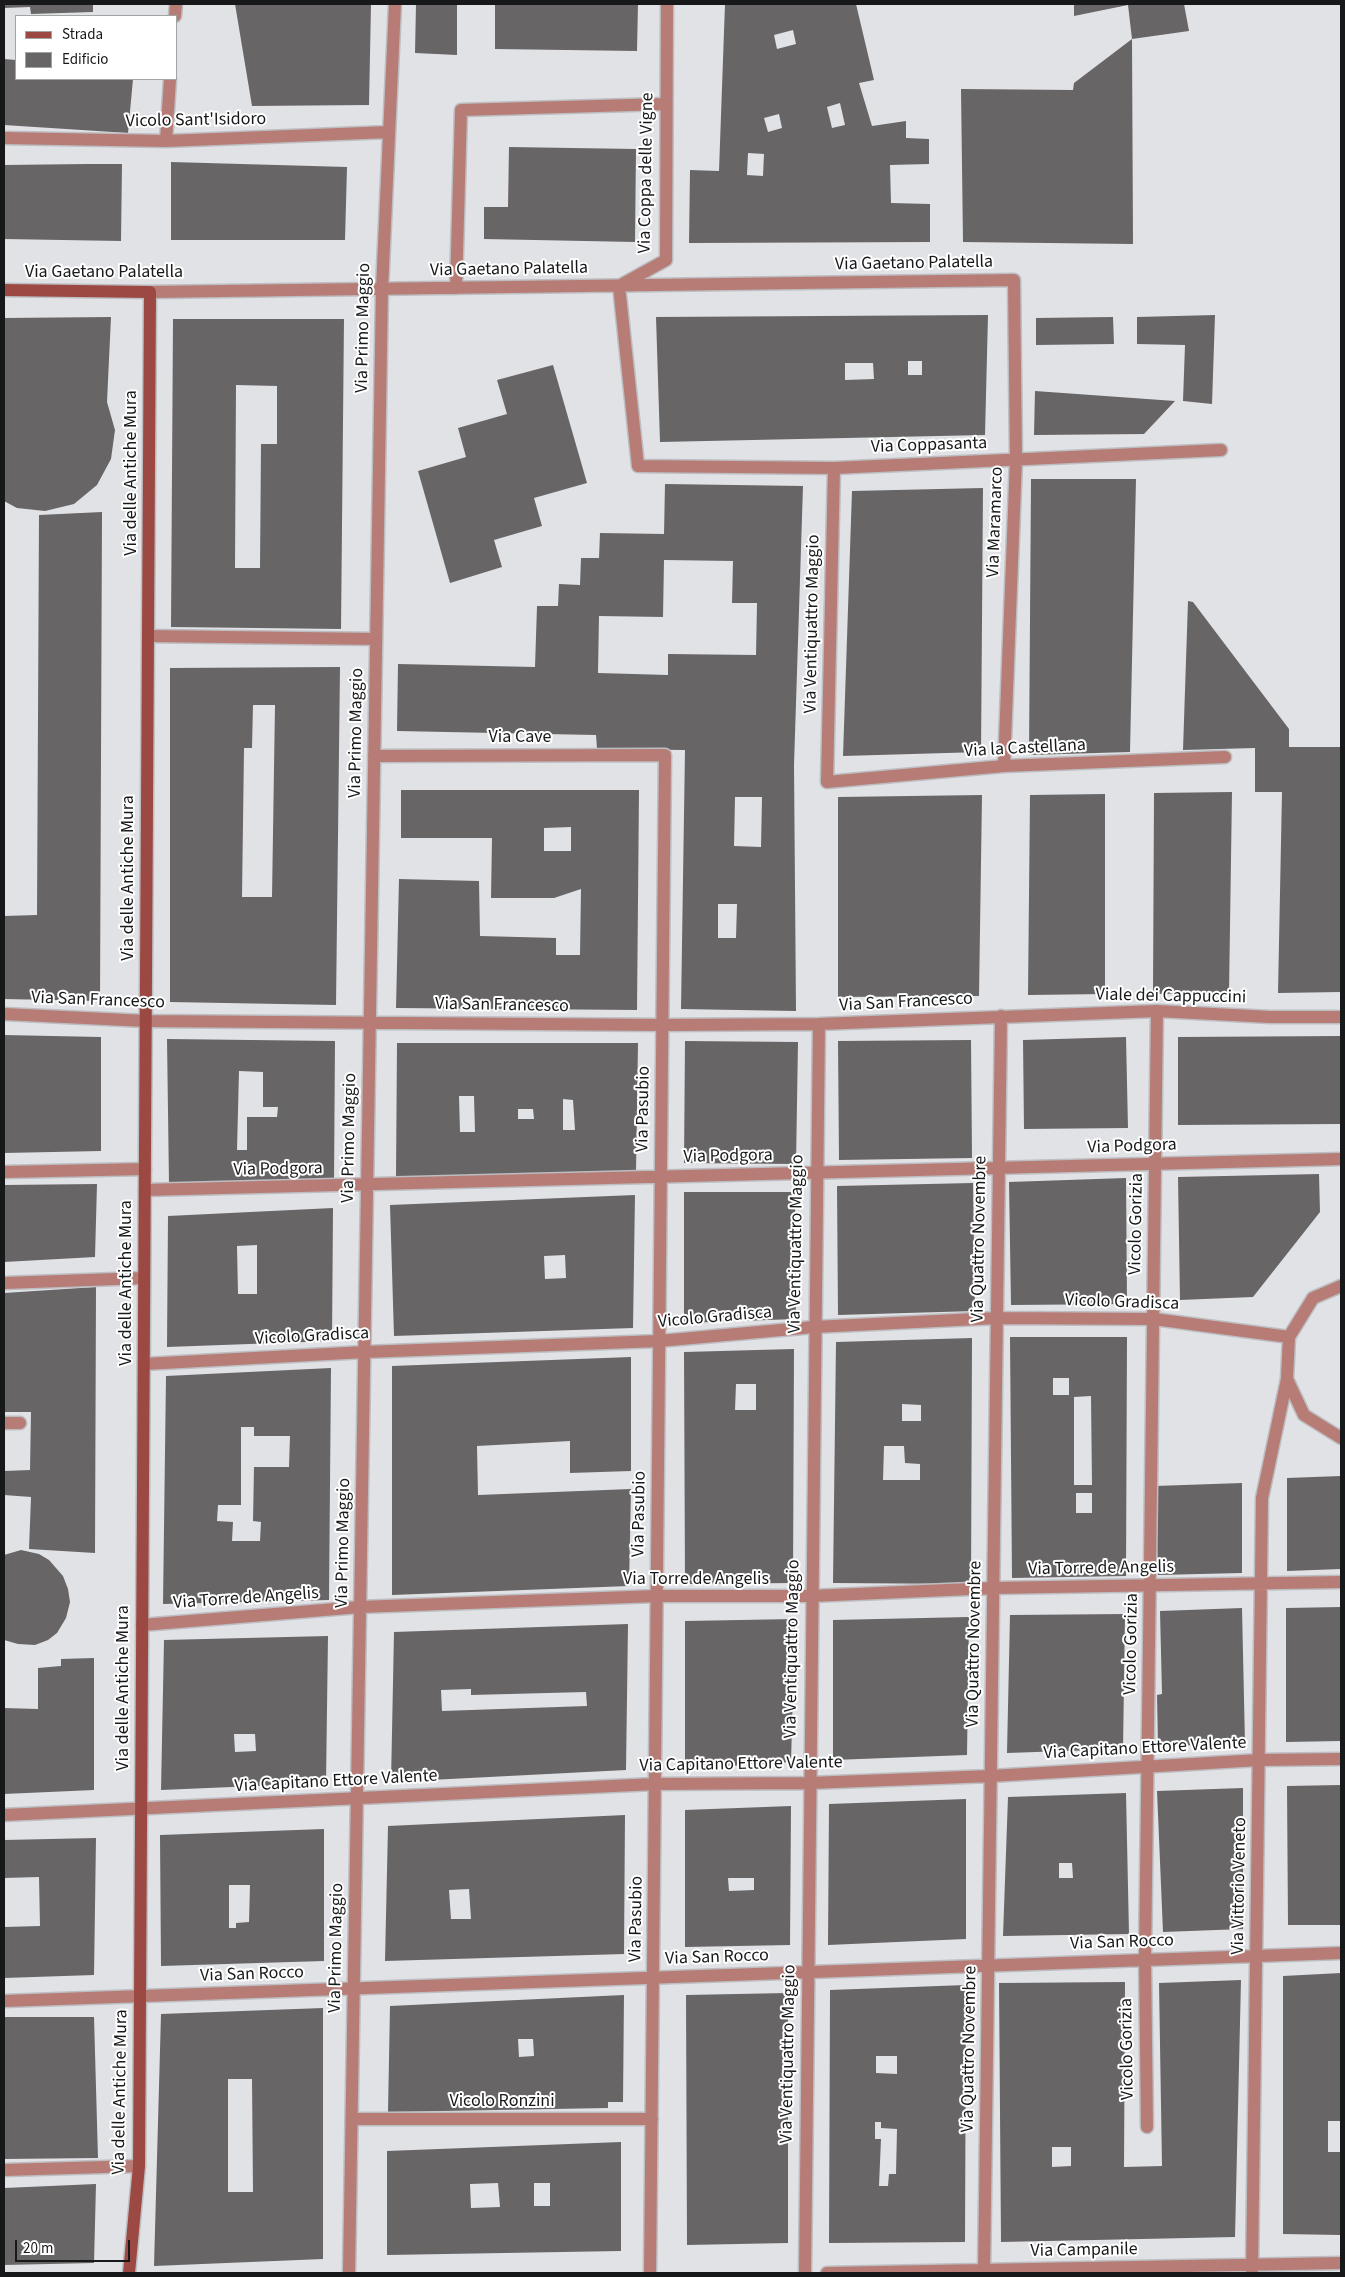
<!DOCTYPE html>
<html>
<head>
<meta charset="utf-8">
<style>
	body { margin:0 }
	#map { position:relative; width:1345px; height:2277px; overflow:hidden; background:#e1e2e6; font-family:"Source Sans 3",sans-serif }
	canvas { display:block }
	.frame { position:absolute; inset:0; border:5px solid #171819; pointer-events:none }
	.legend { position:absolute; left:15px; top:15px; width:162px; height:65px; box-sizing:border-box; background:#fff; border:1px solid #a2a3a3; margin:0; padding:6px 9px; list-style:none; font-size:15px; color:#171819 }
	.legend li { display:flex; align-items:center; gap:10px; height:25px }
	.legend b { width:25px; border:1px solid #a2a3a3 }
	.scale { position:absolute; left:15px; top:2240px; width:115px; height:22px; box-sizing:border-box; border:2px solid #171819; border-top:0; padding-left:6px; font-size:15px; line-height:18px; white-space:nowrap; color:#171819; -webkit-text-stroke:4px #fff; paint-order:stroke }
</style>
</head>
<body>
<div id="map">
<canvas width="1345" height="2277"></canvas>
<div class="frame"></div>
<ul class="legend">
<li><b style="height:6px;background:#9c4943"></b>Strada</li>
<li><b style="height:14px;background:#686567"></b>Edificio</li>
</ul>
<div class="scale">20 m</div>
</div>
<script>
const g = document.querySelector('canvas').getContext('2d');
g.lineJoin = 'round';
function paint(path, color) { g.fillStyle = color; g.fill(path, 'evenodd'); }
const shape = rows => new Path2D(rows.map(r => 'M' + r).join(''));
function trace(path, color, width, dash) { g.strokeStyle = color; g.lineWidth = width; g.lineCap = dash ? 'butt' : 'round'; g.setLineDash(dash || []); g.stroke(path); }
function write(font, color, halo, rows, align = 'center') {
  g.font = font + ' "Source Sans 3",sans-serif'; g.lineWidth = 4; g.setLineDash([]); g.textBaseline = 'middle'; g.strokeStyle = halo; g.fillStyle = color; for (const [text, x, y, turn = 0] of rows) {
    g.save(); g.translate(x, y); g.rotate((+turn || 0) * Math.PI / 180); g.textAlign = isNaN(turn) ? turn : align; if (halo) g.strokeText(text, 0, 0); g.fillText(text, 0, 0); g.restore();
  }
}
const building = shape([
	[4,4,93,4,93,12,31,14,30,7,4,8],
	[235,4,371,4,369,105,252,106],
	[416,4,457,4,457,55,415,53],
	[495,4,638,4,637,51,495,49],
	[725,4,856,4,874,80,859,83,872,126,906,121,906,138,929,139,929,164,890,165,891,203,930,204,930,242,689,243,690,170,719,171],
	[793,30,796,44,777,49,774,35],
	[840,103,845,125,832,128,827,107],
	[779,114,782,128,768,132,764,118],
	[748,153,764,154,763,176,747,175],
	[1074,4,1184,4,1189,31,1132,39,1128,5,1074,16],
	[1132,39,1133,244,963,242,961,89,1073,90,1074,83],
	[4,59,16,60,16,79,133,79,128,133,4,125],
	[509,147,636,149,635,242,484,239,484,207,508,207],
	[171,162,347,167,345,240,171,240],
	[87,164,122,164,121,241,4,239,4,165],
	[988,315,985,435,660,442,656,317],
	[908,361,922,361,922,375,908,375],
	[845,363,873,363,874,379,845,380],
	[1215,315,1212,404,1183,401,1185,345,1137,344,1137,317],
	[111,317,107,402,115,430,111,459,97,485,74,504,45,511,17,508,4,501,4,318],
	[1113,317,1114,344,1036,345,1036,318],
	[173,319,344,319,341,629,171,627],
	[236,385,277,386,277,444,261,444,260,568,235,568],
	[553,365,587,483,534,498,542,526,494,540,502,567,450,583,418,471,466,457,458,428,507,414,497,380],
	[1035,391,1175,401,1144,434,1034,435],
	[1031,479,1136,479,1130,752,1029,755],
	[665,484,803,486,794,765,796,1011,681,1009,685,750,597,749,596,735,397,731,398,664,535,667,537,606,558,606,559,584,580,585,581,558,599,558,600,533,664,534],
	[664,560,733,561,732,603,757,603,756,655,668,654,668,675,598,673,599,616,663,617],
	[735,797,762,797,761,847,734,846],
	[718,904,737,904,736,938,718,938],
	[983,488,981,752,843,756,852,491],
	[102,512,100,1001,4,999,4,916,37,915,39,515],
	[1188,601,1193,602,1289,729,1289,747,1341,747,1341,992,1278,993,1282,792,1255,792,1255,748,1183,750],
	[340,667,336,1005,170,1002,170,668],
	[253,705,275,705,272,897,242,897,244,748,252,748],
	[401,790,639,790,637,1010,396,1008,399,879,479,881,480,936,556,938,556,955,580,955,581,889,554,898,491,898,492,838,401,838],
	[571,827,571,851,544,851,544,828],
	[1232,792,1229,993,1153,994,1154,793],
	[1105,794,1105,994,1028,995,1030,795],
	[982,795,979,996,838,997,838,797],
	[4,1035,101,1037,101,1151,4,1153],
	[1341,1036,1341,1124,1178,1125,1178,1037],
	[1126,1037,1128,1128,1024,1129,1023,1040],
	[167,1039,335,1041,334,1182,169,1184],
	[239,1071,263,1072,263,1107,278,1107,277,1117,247,1117,247,1150,237,1150],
	[971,1040,972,1158,839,1160,838,1041],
	[685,1041,798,1042,796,1164,684,1163],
	[397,1043,638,1043,636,1171,396,1177],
	[459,1096,474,1096,475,1132,460,1132],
	[563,1099,573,1100,575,1130,563,1130],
	[518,1109,533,1109,534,1119,518,1119],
	[1319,1174,1320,1212,1253,1297,1180,1300,1178,1177],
	[1126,1178,1127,1304,1011,1305,1009,1182],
	[973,1183,975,1311,838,1315,837,1186],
	[97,1184,95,1257,4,1262,4,1185],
	[684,1192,795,1192,796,1319,684,1323],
	[635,1195,633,1328,394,1336,390,1205],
	[565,1255,566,1278,545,1279,544,1256],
	[333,1208,332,1341,167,1347,168,1216],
	[257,1245,257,1294,238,1294,237,1246],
	[96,1287,95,1553,29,1549,31,1497,4,1495,4,1471,30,1470,31,1412,4,1412,4,1293],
	[1010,1337,1127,1337,1126,1576,1012,1578],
	[1053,1378,1069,1378,1069,1395,1053,1395],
	[1091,1396,1092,1485,1074,1485,1074,1397],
	[1076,1493,1092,1493,1092,1513,1076,1513],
	[972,1338,971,1584,833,1583,836,1342],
	[902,1404,921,1405,921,1421,902,1421],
	[884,1446,904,1446,905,1463,920,1464,920,1480,883,1480],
	[794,1349,793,1583,685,1584,684,1352],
	[736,1384,756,1384,756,1410,735,1410],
	[631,1357,631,1471,570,1473,570,1441,477,1446,478,1495,631,1489,629,1586,392,1595,392,1366],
	[331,1368,329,1600,163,1604,166,1376],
	[241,1427,254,1427,254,1436,290,1436,289,1467,254,1467,253,1521,261,1522,260,1541,232,1541,233,1522,217,1521,218,1505,241,1505],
	[1341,1476,1341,1569,1287,1571,1287,1478],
	[1242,1483,1242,1573,1158,1575,1155,1486],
	[21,1550,39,1554,49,1560,63,1576,68,1589,70,1602,66,1618,57,1633,48,1640,35,1645,18,1644,4,1640,4,1555],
	[1341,1607,1341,1741,1286,1742,1286,1608],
	[1242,1608,1245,1744,1158,1746,1157,1695,1162,1694,1160,1611],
	[1125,1614,1123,1749,1007,1753,1010,1615],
	[969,1617,967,1755,833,1760,833,1620],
	[795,1619,791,1762,685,1769,685,1621],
	[628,1624,626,1770,391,1782,394,1632],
	[471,1689,471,1695,586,1692,587,1706,442,1711,441,1690],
	[328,1636,326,1783,161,1790,164,1640],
	[234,1734,255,1734,256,1751,235,1752],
	[94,1658,94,1790,4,1794,4,1708,38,1709,38,1668,61,1666,61,1659],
	[1341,1785,1341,1925,1288,1925,1287,1786],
	[1243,1788,1243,1929,1163,1932,1157,1791],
	[1126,1793,1129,1934,1003,1936,1008,1797],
	[1059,1863,1072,1863,1073,1878,1059,1878],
	[966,1799,966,1939,828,1945,829,1804],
	[791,1806,790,1945,685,1947,685,1810],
	[728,1878,754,1878,754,1890,729,1891],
	[625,1815,624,1954,385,1961,388,1826],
	[469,1889,471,1919,451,1919,449,1890],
	[324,1829,324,1961,161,1966,160,1835],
	[229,1885,250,1885,249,1922,236,1923,236,1928,229,1928],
	[96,1838,94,1975,4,1978,4,1927,40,1926,39,1877,4,1878,4,1840],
	[1341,1973,1341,2121,1328,2121,1328,2152,1341,2152,1341,2235,1283,2234,1283,1976],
	[1241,1980,1235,2237,1001,2242,999,1983,1125,1982,1124,2167,1162,2166,1159,1983],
	[1052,2147,1071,2147,1071,2166,1052,2167],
	[966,1985,965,2242,829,2243,830,1990],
	[876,2056,897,2056,897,2074,876,2073],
	[875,2122,881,2122,881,2128,897,2129,896,2174,889,2174,888,2186,879,2186,881,2139,875,2139],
	[788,1993,788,2243,687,2245,686,1995],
	[624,1995,623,2102,608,2102,608,2108,388,2112,390,2006],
	[518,2039,533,2039,534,2056,519,2057],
	[323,2008,323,2259,154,2266,161,2014],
	[228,2079,252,2079,253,2192,228,2192],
	[4,2017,94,2017,98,2158,4,2159],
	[621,2142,621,2251,387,2255,387,2151],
	[498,2183,500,2207,471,2208,470,2184],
	[534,2183,550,2183,550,2206,534,2206],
	[96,2184,94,2263,4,2265,4,2188]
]);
const minor = shape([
	[667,4,666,260,619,286,638,466,834,468,1221,450],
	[175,16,176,4],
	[4,138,166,141,389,132],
	[166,141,170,79],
	[456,288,461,110,665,104],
	[150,292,1014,280,1016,460,1004,766],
	[834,468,827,782,1004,766,1225,757],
	[148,636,376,639],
	[374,756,665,755,650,2273],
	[4,1014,146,1021,663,1025,819,1024,1157,1011,1270,1017,1341,1017],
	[4,1172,145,1169],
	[145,1190,1341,1159],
	[4,1283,144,1278],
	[144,1364,365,1352,659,1341,814,1327,997,1318,1154,1319,1289,1337],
	[1287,1379,1304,1415,1341,1438],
	[4,1423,20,1423],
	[142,1625,360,1607,657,1596,811,1596,993,1588,1341,1582],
	[4,1815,655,1784,809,1783,991,1776,1259,1760,1341,1759],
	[4,2001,1341,1953],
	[352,2119,652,2119],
	[1147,2127,1145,1959,1157,1011],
	[4,2170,139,2166],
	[349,2273,382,289,395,4],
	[805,2273,819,1024],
	[827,2273,1341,2263],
	[984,2273,1001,1016],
	[1252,2273,1262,1498,1287,1379,1289,1337,1313,1298,1341,1286]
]);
const secondary = shape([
	[4,290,150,292,139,2166,129,2273]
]);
const streetNames = [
	["Vicolo Sant'Isidoro",196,121,-1],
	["Via Coppa delle Vigne",647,173,-89],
	["Via Gaetano Palatella",914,264,-1],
	["Via Gaetano Palatella",509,270,-1],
	["Via Gaetano Palatella",104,273],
	["Via Primo Maggio",364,328,-89],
	["Via Coppasanta",929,446,-2],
	["Via delle Antiche Mura",132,473,-90],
	["Via Maramarco",996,522,-88],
	["Via Ventiquattro Maggio",813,624,-89],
	["Via Primo Maggio",357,733,-89],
	["Via Cave",520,738],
	["Via la Castellana",1025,749,-3],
	["Via delle Antiche Mura",129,878,-90],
	["Viale dei Cappuccini",1171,997,1],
	["Via San Francesco",98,1001,2],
	["Via San Francesco",906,1003,-3],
	["Via San Francesco",502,1006,1],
	["Via Pasubio",644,1109,-89],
	["Via Primo Maggio",350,1138,-89],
	["Via Podgora",1132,1147,-2],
	["Via Podgora",728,1157,-1],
	["Via Podgora",278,1170,-1],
	["Vicolo Gorizia",1137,1224,-89],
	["Via Quattro Novembre",980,1239,-89],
	["Via Ventiquattro Maggio",797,1244,-89],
	["Via delle Antiche Mura",127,1283,-90],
	["Vicolo Gradisca",1122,1303,2],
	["Vicolo Gradisca",715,1318,-5],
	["Vicolo Gradisca",312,1337,-3],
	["Via Pasubio",640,1514,-89],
	["Via Primo Maggio",344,1543,-89],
	["Via Torre de Angelis",1101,1569,-1],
	["Via Torre de Angelis",696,1580],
	["Via Torre de Angelis",246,1599,-4],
	["Via Quattro Novembre",975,1644,-89],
	["Vicolo Gorizia",1132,1644,-89],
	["Via Ventiquattro Maggio",793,1649,-89],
	["Via delle Antiche Mura",124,1688,-90],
	["Via Capitano Ettore Valente",1145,1749,-3],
	["Via Capitano Ettore Valente",741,1765,-1],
	["Via Capitano Ettore Valente",336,1782,-3],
	["Via Vittorio Veneto",1240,1886,-89],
	["Via Pasubio",637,1919,-89],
	["Via San Rocco",1122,1943,-2],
	["Via Primo Maggio",337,1948,-89],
	["Via San Rocco",717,1958,-2],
	["Via San Rocco",252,1975,-2],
	["Via Quattro Novembre",970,2049,-89],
	["Vicolo Gorizia",1128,2049,-91],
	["Via Ventiquattro Maggio",789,2054,-89],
	["Via delle Antiche Mura",121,2092,-89],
	["Vicolo Ronzini",502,2102],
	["Via Campanile",1084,2251,-1]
];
paint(building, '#686567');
trace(minor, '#bdbec1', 15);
trace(secondary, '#bdbec1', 15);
trace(minor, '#b77c76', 12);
trace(secondary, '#9c4943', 12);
write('18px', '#171819', '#fff', streetNames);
</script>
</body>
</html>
